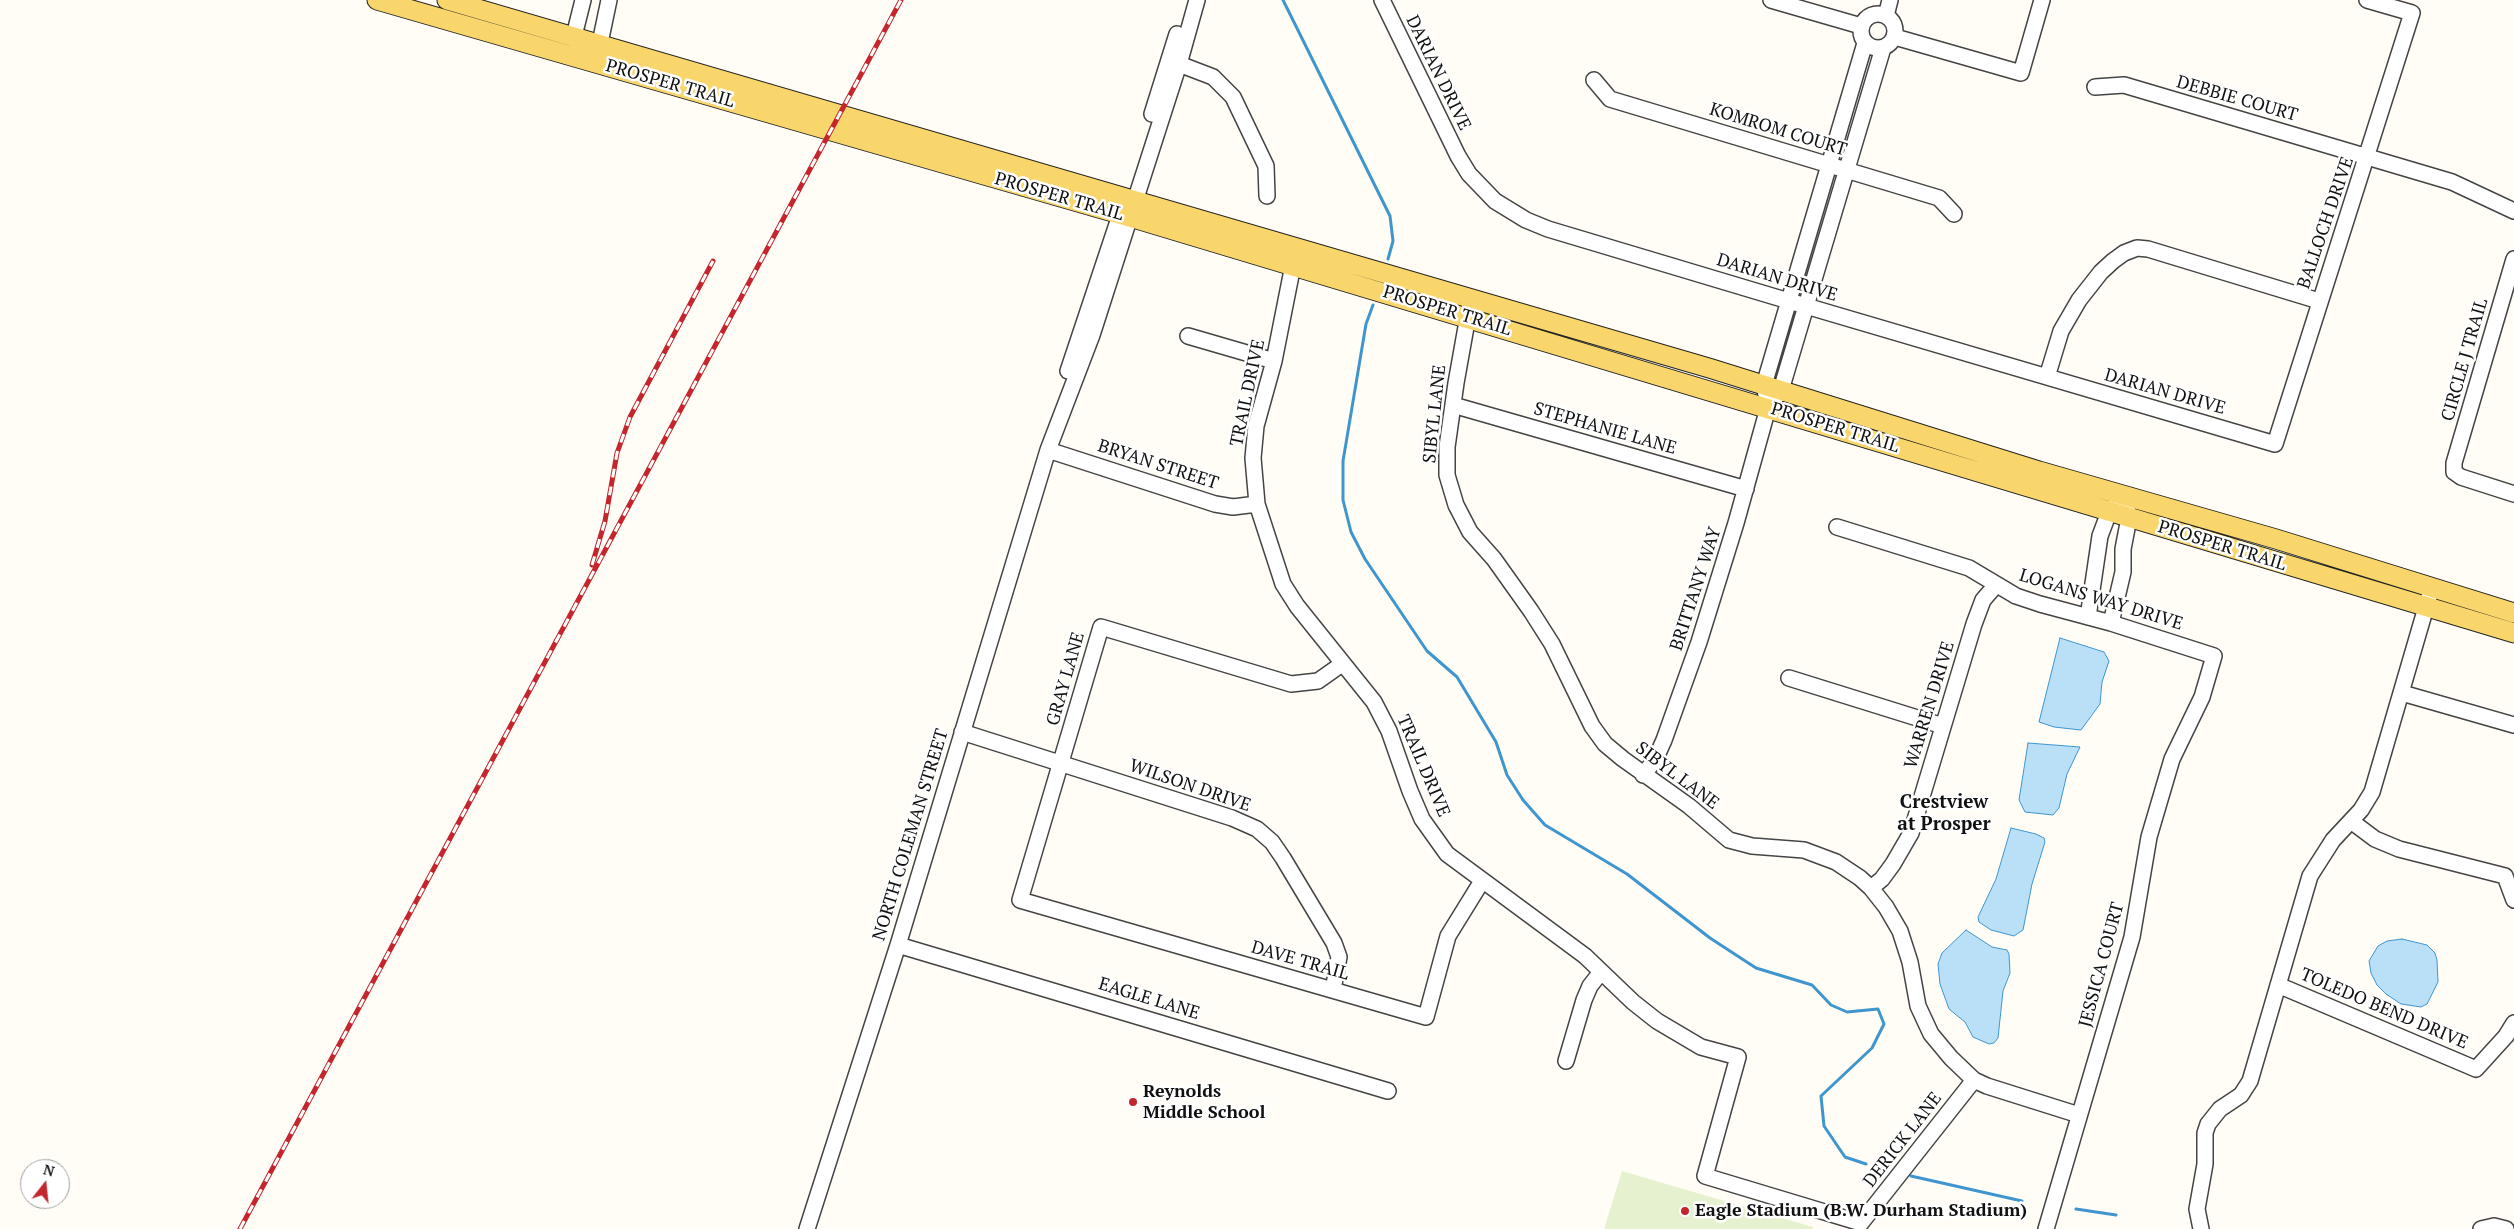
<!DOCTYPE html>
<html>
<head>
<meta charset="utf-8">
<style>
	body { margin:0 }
	#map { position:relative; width:2514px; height:1229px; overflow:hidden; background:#fffdf5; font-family:"PT Serif",serif }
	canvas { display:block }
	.north { position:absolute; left:20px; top:1159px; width:50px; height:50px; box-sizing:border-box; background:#fff; border:1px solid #a0a0a0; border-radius:50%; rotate:16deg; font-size:14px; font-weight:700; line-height:20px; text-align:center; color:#111 }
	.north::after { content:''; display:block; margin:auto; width:18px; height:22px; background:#c4262e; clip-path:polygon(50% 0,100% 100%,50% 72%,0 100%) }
</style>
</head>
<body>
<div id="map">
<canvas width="2514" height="1229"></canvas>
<div class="north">N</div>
</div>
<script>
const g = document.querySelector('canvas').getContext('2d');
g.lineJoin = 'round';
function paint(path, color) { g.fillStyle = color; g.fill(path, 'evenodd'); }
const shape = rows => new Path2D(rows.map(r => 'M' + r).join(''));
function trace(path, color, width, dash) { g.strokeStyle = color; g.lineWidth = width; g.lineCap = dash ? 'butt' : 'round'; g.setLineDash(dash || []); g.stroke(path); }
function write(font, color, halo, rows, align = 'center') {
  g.font = font + ' "PT Serif",serif'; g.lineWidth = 5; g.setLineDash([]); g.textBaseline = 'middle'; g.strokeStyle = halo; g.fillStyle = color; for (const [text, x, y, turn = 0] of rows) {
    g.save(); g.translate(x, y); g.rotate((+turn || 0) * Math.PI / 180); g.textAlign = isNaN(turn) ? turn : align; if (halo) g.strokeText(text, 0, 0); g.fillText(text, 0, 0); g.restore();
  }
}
const pitch = shape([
	[1622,1171,1813,1227,1813,1229,1604,1229]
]);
const water = shape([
	[2060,638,2104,652,2109,661,2102,682,2100,704,2081,730,2054,727,2039,722,2060,638],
	[2028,743,2080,747,2067,774,2059,808,2053,815,2025,812,2019,800,2028,743],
	[2011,828,2036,834,2044,838,2045,842,2032,884,2023,930,2014,936,1991,930,1979,922,1978,917,1996,879,2011,828],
	[1966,930,1992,947,2007,950,2009,954,2010,973,2003,991,1998,1038,1994,1043,1989,1044,1973,1037,1965,1022,1949,1009,1940,984,1938,964,1942,953,1966,930],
	[2402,939,2427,945,2435,953,2437,960,2438,982,2427,1004,2421,1007,2401,1004,2386,994,2377,985,2371,973,2369,961,2378,946,2387,941,2402,939]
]);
const stream = shape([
	[1283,0,1390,216,1393,241,1388,259],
	[1373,305,1366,324,1343,461,1343,500,1351,532,1365,559,1427,651,1457,677,1496,742,1507,775,1523,800,1545,825,1627,874,1710,938,1756,968,1812,985,1831,1005,1847,1012,1878,1009,1884,1024,1872,1048,1821,1096,1824,1126,1845,1157,1866,1164],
	[1911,1176,2022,1201],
	[2076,1209,2116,1215]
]);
const minor = shape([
	[1382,0,1458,156,1469,174,1495,201,1526,220,1548,229,1772,296,2275,444,2412,13,2367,0],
	[1771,0,1861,26],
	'1861 31a17 17 0 1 1 34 0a17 17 0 1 1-34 0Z',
	[1886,16,1890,0],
	[1895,37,2021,73,2042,0],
	[578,46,574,36,583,0],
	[591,51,600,43,609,0],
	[1179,64,1213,77,1233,97,1266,166,1267,196],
	[1594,80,1610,99,1939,198,1954,214],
	[2095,87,2124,85,2452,182,2514,211],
	[1152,114,1177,34],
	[1295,255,1274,361,1256,426,1253,458,1257,504,1283,584,1297,606,1374,702,1389,731,1410,791,1422,819,1447,854,1585,956,1633,1002,1657,1021,1701,1047,1738,1057,1705,1176,1861,1223,1974,1080],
	[2514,259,2454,463,2454,472,2461,477,2514,494],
	[1471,299,1456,383,1447,447,1447,475,1456,505,1470,532,1494,559,1531,611,1552,644,1592,726,1605,744,1623,759,1689,806,1729,840,1752,846,1804,850,1836,862,1860,878,1871,888,1886,907,1900,931,1910,962,1918,1006,1931,1034,1951,1058,1974,1080,1987,1086,2079,1115],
	[1188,336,1274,361],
	[1068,371,1120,215],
	[2047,377,2061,331,2079,300,2101,272,2113,261,2124,253,2137,248,2148,249,2319,301],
	[1766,395,1764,385,1865,43],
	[1453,405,1746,489],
	[1048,450,1215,504,1233,507,1257,504],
	[1837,527,1969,568,2016,596,2040,604,2111,623,2214,656,2202,697,2172,759,2149,837,2132,937,2046,1229],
	[2088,617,2100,536,2109,512,2116,504],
	[2111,623,2123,572,2123,549,2129,518,2127,507],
	[1342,664,1318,681,1291,684,1101,627,1020,900,1426,1017,1448,936,1482,881],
	[1789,678,1943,726],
	[2402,693,2514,725],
	[962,732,1232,818,1257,829,1272,842,1283,858,1334,943,1339,957,1333,990],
	[1643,775,1655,760,1664,740,1699,642,1736,523,1768,408,1781,390,1883,48],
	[2351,821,2375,839,2399,849,2505,876,2514,900],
	[1871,888,1882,879,1893,864,1911,833,1974,624,1983,600,1996,585],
	[898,945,1388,1091],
	[2278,985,2476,1069,2506,1036,2514,1023],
	[1566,1061,1584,1000,1590,986,1601,972],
	[807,1229,898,945,1048,450,1092,335,1179,64,1197,0],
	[2201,1229,2197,1209,2205,1164,2205,1133,2208,1124,2220,1109,2241,1095,2250,1081,2310,876,2333,840,2361,810,2372,792,2429,597],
	[2481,1229,2494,1226,2506,1229]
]);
const major = shape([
	[377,0,1130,217,2514,633],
	[447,0,1709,368,2039,471,2276,539,2514,613]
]);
const rail = shape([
	[592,565,605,521,617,453,630,417,713,261],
	[240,1229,901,0]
]);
const markers = [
	[1133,1102,5,"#c4262e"],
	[1685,1211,5,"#c4262e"]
];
const streetNames = [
	["DARIAN DRIVE",1438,73,64],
	["PROSPER TRAIL",670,84,16],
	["DEBBIE COURT",2237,99,16],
	["KOMROM COURT",1778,130,17],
	["PROSPER TRAIL",1059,197,16],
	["BALLOCH DRIVE",2326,223,-71],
	["DARIAN DRIVE",1777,278,17],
	["PROSPER TRAIL",1447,311,17],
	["CIRCLE J TRAIL",2465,360,-74],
	["DARIAN DRIVE",2165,392,16],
	["TRAIL DRIVE",1248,393,-78],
	["SIBYL LANE",1435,414,-84],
	["PROSPER TRAIL",1835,428,17],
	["STEPHANIE LANE",1605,429,16],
	["BRYAN STREET",1158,465,18],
	["PROSPER TRAIL",2222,546,17],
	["BRITTANY WAY",1696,589,-72],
	["LOGANS WAY DRIVE",2101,600,17],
	["GRAY LANE",1066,679,-74],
	["WARREN DRIVE",1930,705,-73],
	["TRAIL DRIVE",1423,766,67],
	["SIBYL LANE",1677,776,37],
	["WILSON DRIVE",1190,786,19],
	["NORTH COLEMAN STREET",911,835,-73],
	["DAVE TRAIL",1300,961,16],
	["JESSICA COURT",2102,965,-75],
	["EAGLE LANE",1149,999,17],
	["TOLEDO BEND DRIVE",2384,1009,23],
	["DERICK LANE",1903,1140,-52]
];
const poiNames = [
	["Reynolds",1143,1092],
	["Middle School",1143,1113],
	["Eagle Stadium (B.W. Durham Stadium)",1695,1211]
];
const neighbourhoodNames = [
	["Crestview",1944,803],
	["at Prosper",1944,825]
];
paint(pitch, '#e6f2cf');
paint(water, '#b9e0f7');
trace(water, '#3f96cf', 1);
trace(stream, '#3f96cf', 3);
trace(minor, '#444', 18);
trace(major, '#222', 21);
trace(minor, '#fff', 15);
trace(major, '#f9d66b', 19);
trace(rail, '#c4262e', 5);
trace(rail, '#fff', 3, [9]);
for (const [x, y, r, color] of markers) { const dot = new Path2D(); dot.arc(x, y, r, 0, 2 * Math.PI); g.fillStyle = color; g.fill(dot); trace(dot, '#fff', 2); }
write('18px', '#111', '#fff', streetNames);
write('bold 18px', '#111', '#fff', poiNames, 'left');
write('bold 19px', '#111', '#fff', neighbourhoodNames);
</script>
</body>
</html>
